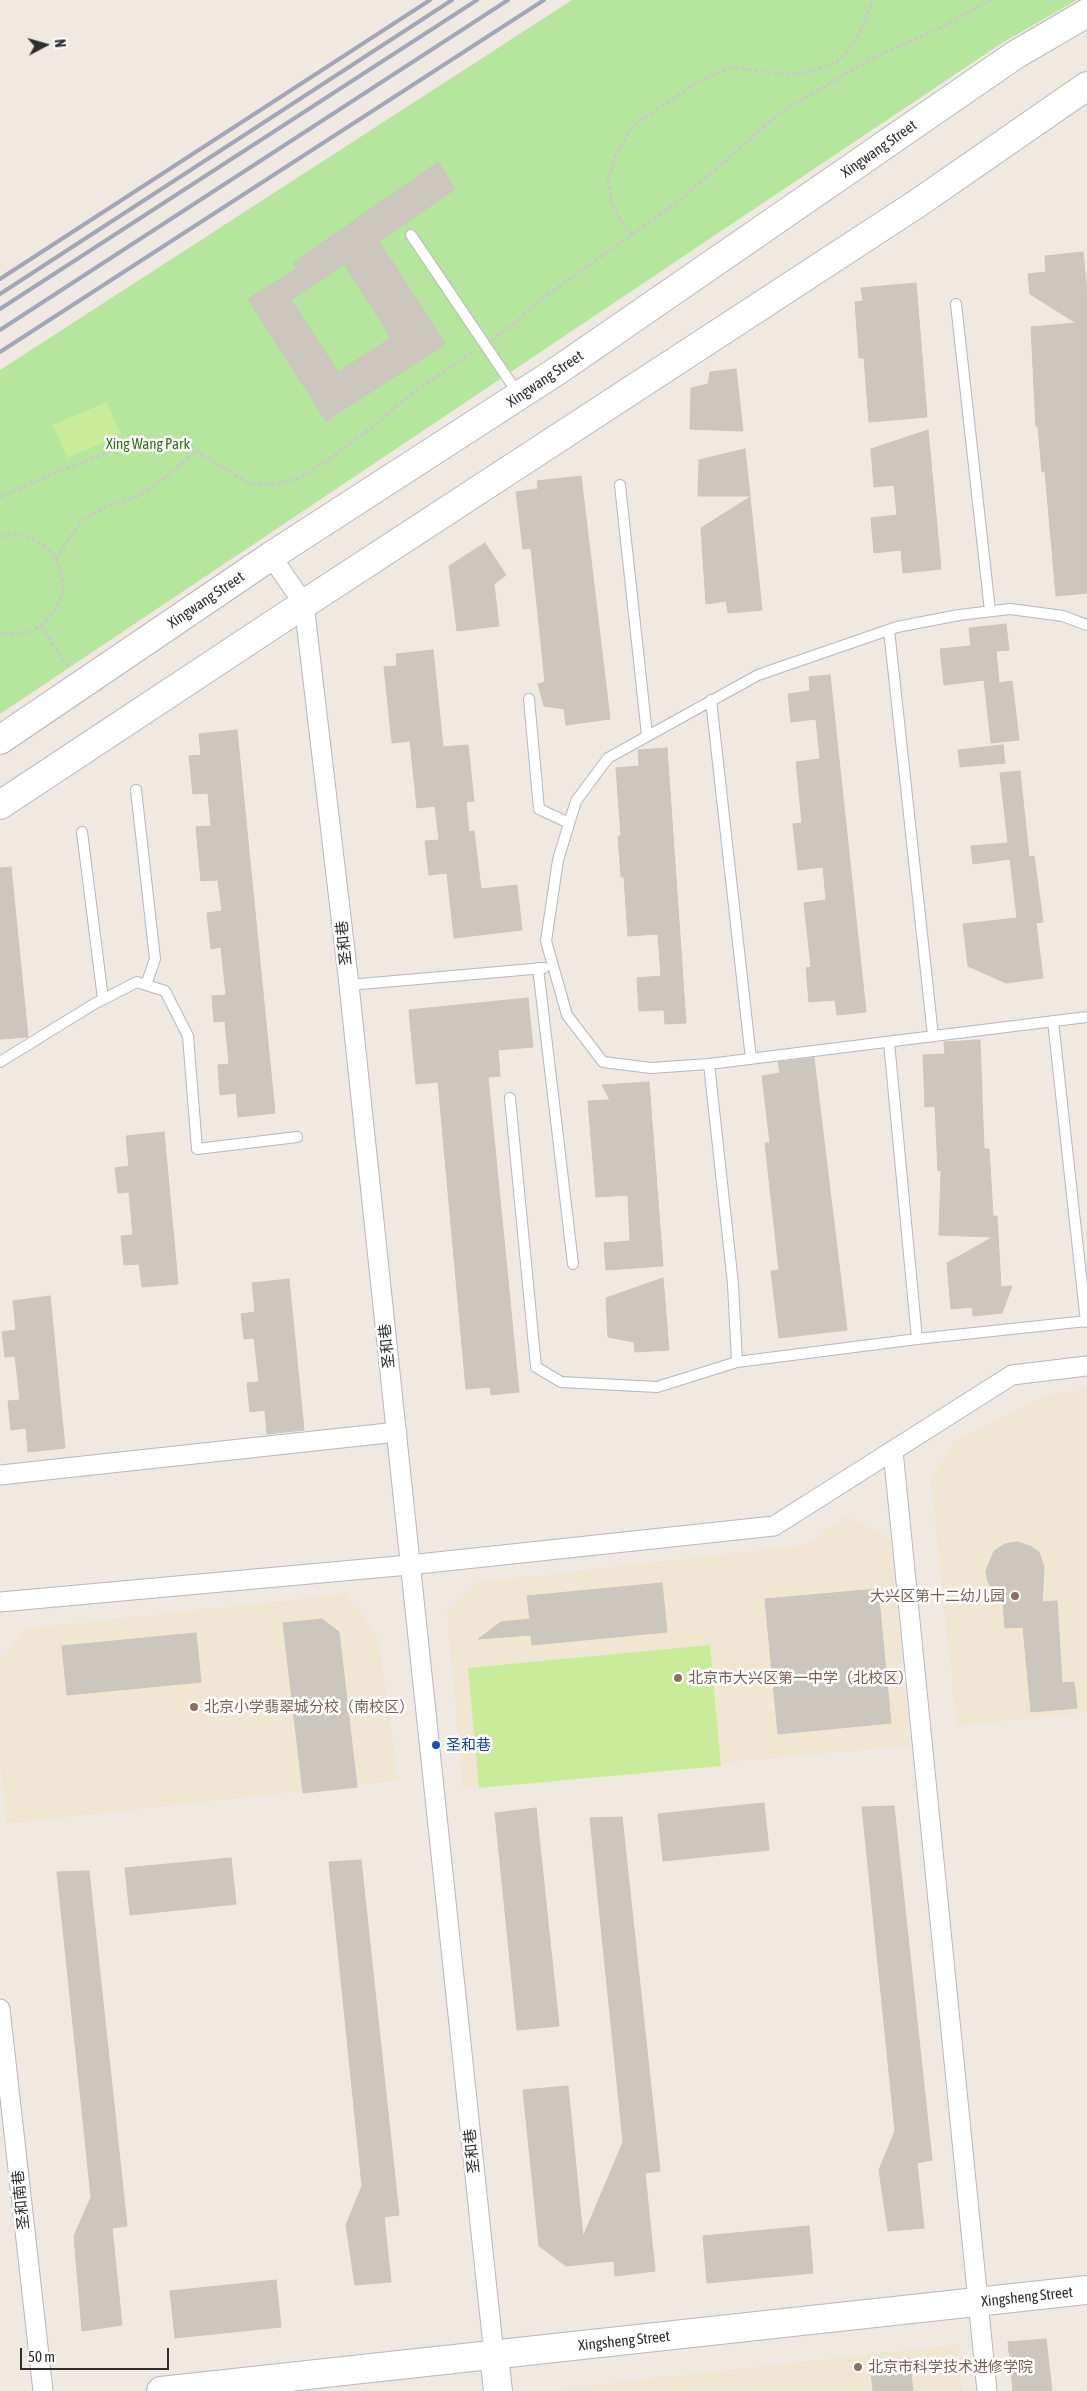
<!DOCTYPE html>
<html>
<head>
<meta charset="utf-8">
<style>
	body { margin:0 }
	#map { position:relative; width:1087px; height:2391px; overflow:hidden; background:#efe9e1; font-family:"Asap Condensed",sans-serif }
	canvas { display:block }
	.north { position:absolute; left:20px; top:20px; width:50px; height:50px; -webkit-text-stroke:4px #fff; paint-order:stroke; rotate:84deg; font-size:14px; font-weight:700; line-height:20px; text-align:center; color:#2e2e2e }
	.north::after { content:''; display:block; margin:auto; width:18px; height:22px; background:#2e2e2e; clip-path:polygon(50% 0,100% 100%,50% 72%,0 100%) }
	.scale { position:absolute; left:20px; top:2348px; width:149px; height:22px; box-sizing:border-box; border:2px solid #2e2e2e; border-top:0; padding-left:6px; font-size:15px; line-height:18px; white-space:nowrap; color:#2e2e2e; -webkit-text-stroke:4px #fff; paint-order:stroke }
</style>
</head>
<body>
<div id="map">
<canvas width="1087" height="2391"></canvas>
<div class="north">N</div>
<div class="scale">50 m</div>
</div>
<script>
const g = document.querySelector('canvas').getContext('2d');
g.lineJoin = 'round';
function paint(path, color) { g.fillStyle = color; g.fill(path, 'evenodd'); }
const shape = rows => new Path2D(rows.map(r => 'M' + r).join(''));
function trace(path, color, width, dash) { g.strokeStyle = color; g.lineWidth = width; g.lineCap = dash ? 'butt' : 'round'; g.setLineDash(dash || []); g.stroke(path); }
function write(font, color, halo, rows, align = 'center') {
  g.font = font + ' "Asap Condensed","Noto Sans SC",sans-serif'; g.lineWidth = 5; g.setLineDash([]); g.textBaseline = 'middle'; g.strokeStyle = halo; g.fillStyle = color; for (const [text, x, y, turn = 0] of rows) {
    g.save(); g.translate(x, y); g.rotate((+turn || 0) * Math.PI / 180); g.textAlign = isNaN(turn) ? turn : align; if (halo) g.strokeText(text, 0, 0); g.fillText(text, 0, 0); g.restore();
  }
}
const education = shape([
	[1087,1390,1087,1712,957,1726,931,1480,953,1443,1053,1393],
	[847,1516,890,1538,910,1745,463,1787,447,1612,475,1583,807,1545],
	[345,1594,378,1636,398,1780,6,1824,0,1754,0,1660,25,1629],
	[958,2345,962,2391,555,2389]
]);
const green = shape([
	[572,0,1077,0,1002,43,0,714,0,370]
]);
const pitch = shape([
	[107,402,121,435,67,458,53,425],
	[710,1645,721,1766,479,1788,468,1668]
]);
const building = shape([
	[438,162,455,189,379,241,445,344,326,421,248,299,297,268,293,263,438,162],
	[344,264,391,338,338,372,291,300,344,264],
	[1083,252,1087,293,1087,593,1056,596,1045,471,1042,472,1038,426,1036,427,1031,327,1076,323,1030,294,1028,274,1046,272,1045,256,1083,252],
	[916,283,927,417,869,422,864,358,859,358,855,302,863,301,861,288,916,283],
	[736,369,743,431,690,429,691,388,708,384,710,372,736,369],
	[928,430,941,569,903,573,901,550,874,553,871,518,897,515,894,485,874,487,871,449,928,430],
	[745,449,750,496,698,496,699,460,745,449],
	[581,476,610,719,566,725,564,709,544,706,538,684,545,682,531,548,523,549,516,492,538,489,537,481,581,476],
	[750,497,762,610,728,613,726,601,706,604,701,528,750,497],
	[485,543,506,575,494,584,499,626,457,631,449,566,485,543],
	[1006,624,1009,650,996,651,999,683,1012,681,1019,740,991,743,984,680,944,685,940,649,971,646,969,628,1006,624],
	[433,650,443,747,468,745,474,801,466,802,469,832,474,831,481,889,517,885,522,930,454,938,447,873,429,875,425,841,439,840,435,806,417,808,410,741,392,743,384,667,397,666,396,654,433,650],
	[830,675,866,1012,837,1015,835,1000,809,1002,806,968,811,967,804,903,826,900,823,867,798,870,793,824,802,823,796,762,820,759,816,719,791,722,788,694,810,691,809,677,830,675],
	[237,730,275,1113,238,1117,236,1093,220,1095,218,1065,229,1064,225,1021,214,1022,212,996,226,995,221,947,211,949,207,913,222,911,218,880,201,881,196,827,211,826,208,793,193,794,189,756,201,755,199,734,237,730],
	[1003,745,1005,763,960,767,958,750,1003,745],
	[667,748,686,1023,665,1024,664,1010,639,1011,637,978,661,976,658,934,628,936,624,877,621,877,618,836,621,836,616,768,639,766,638,750,667,748],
	[1020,771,1029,857,1034,856,1043,922,1036,923,1043,978,1006,983,968,966,963,924,1017,918,1010,859,973,864,971,846,1008,843,1000,773,1020,771],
	[11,867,28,1037,0,1039,0,868,11,867],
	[528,998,533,1047,498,1050,500,1076,488,1077,519,1392,491,1395,490,1387,466,1389,438,1082,416,1084,409,1010,528,998],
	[980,1040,984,1149,989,1149,993,1216,997,1216,1001,1287,1012,1286,1002,1313,973,1316,972,1307,951,1309,947,1263,993,1237,939,1235,941,1170,938,1171,935,1106,925,1107,923,1055,945,1054,944,1042,980,1040],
	[814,1058,847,1330,779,1338,771,1271,779,1270,765,1143,770,1143,762,1076,780,1073,778,1062,814,1058],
	[649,1082,663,1266,606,1270,604,1243,630,1241,628,1195,596,1197,588,1101,610,1100,602,1085,649,1082],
	[164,1132,178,1284,142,1287,139,1264,124,1265,121,1236,133,1235,129,1192,118,1193,115,1168,129,1166,126,1136,164,1132],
	[663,1278,669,1350,635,1352,634,1342,608,1337,606,1298,663,1278],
	[289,1279,304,1430,267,1434,265,1410,250,1412,247,1383,259,1382,254,1338,244,1339,241,1314,255,1312,252,1283,289,1279],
	[50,1296,65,1448,28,1452,26,1428,11,1430,8,1401,20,1400,15,1356,5,1357,2,1332,16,1330,13,1301,50,1296],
	[1017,1542,1030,1546,1039,1552,1044,1567,1042,1602,1057,1601,1062,1683,1074,1682,1077,1708,1031,1712,1023,1627,1005,1628,1003,1603,988,1582,986,1571,994,1551,1005,1544,1017,1542],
	[662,1583,667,1632,532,1645,531,1635,478,1639,501,1622,530,1619,527,1596,662,1583],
	[878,1589,891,1723,778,1734,765,1599,878,1589],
	[322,1619,339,1632,357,1787,303,1793,283,1623,322,1619],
	[196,1633,201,1682,67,1695,62,1646,196,1633],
	[764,1803,769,1850,663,1861,658,1814,764,1803],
	[894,1806,932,2160,917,2163,924,2228,888,2231,879,2170,895,2131,862,1807,894,1806],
	[536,1808,559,2026,517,2030,495,1813,536,1808],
	[622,1817,660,2171,645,2173,655,2271,615,2276,614,2261,566,2266,539,2246,523,2090,568,2086,583,2237,623,2142,590,1818,622,1817],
	[231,1858,236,1904,130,1915,125,1868,231,1858],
	[361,1860,399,2215,384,2217,391,2282,355,2285,346,2225,362,2186,329,1862,361,1860],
	[89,1871,127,2226,112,2228,122,2325,82,2331,74,2236,91,2197,57,1872,89,1871],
	[809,2226,813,2273,707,2283,703,2236,809,2226],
	[276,2280,281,2327,175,2338,170,2291,276,2280],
	[1046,2339,1052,2391,1013,2391,1008,2342,1046,2339],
	[909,2358,913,2391,873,2391,870,2363,909,2358]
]);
const path = shape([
	[633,235,624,226,613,206,608,181,616,154,633,125,701,80,731,67,790,75,813,71,836,62,847,53,861,30,873,0],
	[497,336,514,324,538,302,680,200,782,111,875,57,936,30,990,0],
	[0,497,54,473,117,449,156,440,183,443,248,483,277,485,301,477,325,462,370,429,415,391,473,352],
	[0,536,17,534,32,538,46,547,56,559,62,575,63,592,57,608,41,626,32,631,16,635,0,633],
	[56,559,70,537,83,520,104,507,137,497,167,476,196,451],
	[41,626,68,667]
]);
const lane = shape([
	[411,235,519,395],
	[956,304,990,611],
	[620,485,647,735],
	[1087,625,1063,616,1010,609,959,615,897,627,758,675,608,758,576,801,558,860,546,941,567,1015,603,1062,651,1068,709,1064,1087,1017],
	[889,630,933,1036],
	[529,699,539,809,569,823],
	[711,700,751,1059],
	[136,790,155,959,146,985],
	[82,832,103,999],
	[538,968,573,1264],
	[349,985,544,968],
	[1053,1021,1086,1322],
	[889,1042,917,1339],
	[0,1062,94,1004,137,982,165,991,188,1036,197,1149,297,1137],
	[709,1064,733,1284,737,1362],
	[510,1098,536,1367,561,1382,657,1387,737,1362,917,1339,1087,1321]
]);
const street = shape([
	[271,556,304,604,349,985,494,2355],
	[893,1451,987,2391],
	[0,1475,397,1432],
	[0,1602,409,1565,774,1526,1012,1375,1087,1366],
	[0,2009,43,2391]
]);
const secondary = shape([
	[0,740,271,556,560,369,1015,55,1087,13],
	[0,805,304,604,918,203,1087,86],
	[494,2355,498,2391],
	[161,2391,1087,2290]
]);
const rail = shape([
	[0,279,430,0],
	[0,294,452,0],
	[0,309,477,0],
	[0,330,508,0],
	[0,352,544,0]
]);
const markers = [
	[1015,1596,5,"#8d6e63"],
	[678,1678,5,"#8d6e63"],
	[194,1707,5,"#8d6e63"],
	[436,1745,5,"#1a4fb4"],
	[858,2367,5,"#8d6e63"]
];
const streetNames = [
	["Xingwang Street",879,149,-35],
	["Xingwang Street",545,379,-34],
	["Xingwang Street",206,600,-34],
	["圣和巷",344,943,-96],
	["圣和巷",387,1346,-96],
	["圣和巷",472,2151,-96],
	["圣和南巷",21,2200,-96],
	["Xingsheng Street",1027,2297,-6],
	["Xingsheng Street",624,2341,-6]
];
const parkNames = [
	["Xing Wang Park",148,444]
];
const educationNames = [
	["大兴区第十二幼儿园",1005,1596,"right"],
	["北京市大兴区第一中学（北校区）",688,1678],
	["北京小学翡翠城分校（南校区）",204,1707],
	["北京市科学技术进修学院",868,2367]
];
const transitNames = [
	["圣和巷",446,1745]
];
paint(education, '#f0e6d1');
paint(green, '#b6e59e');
paint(pitch, '#c9ec9a');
paint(building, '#cbc7bf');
trace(building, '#cbc5ba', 1);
trace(lane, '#b4b7c1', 12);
trace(street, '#b4b7c1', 21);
trace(secondary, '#b4b7c1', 30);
trace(path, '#c9c9c9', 3, [4, 2.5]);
trace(lane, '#fff', 10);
trace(street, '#fff', 19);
trace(secondary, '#fff', 28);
trace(rail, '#a3a6b8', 4);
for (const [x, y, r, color] of markers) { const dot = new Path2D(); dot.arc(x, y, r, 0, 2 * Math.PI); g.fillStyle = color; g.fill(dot); trace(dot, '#fff', 2); }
write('15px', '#2e2e2e', '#fff', streetNames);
write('15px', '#2c6e1b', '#fff', parkNames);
write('15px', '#785e54', '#fff', educationNames, 'left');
write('15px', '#164399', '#fff', transitNames, 'left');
</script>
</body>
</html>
